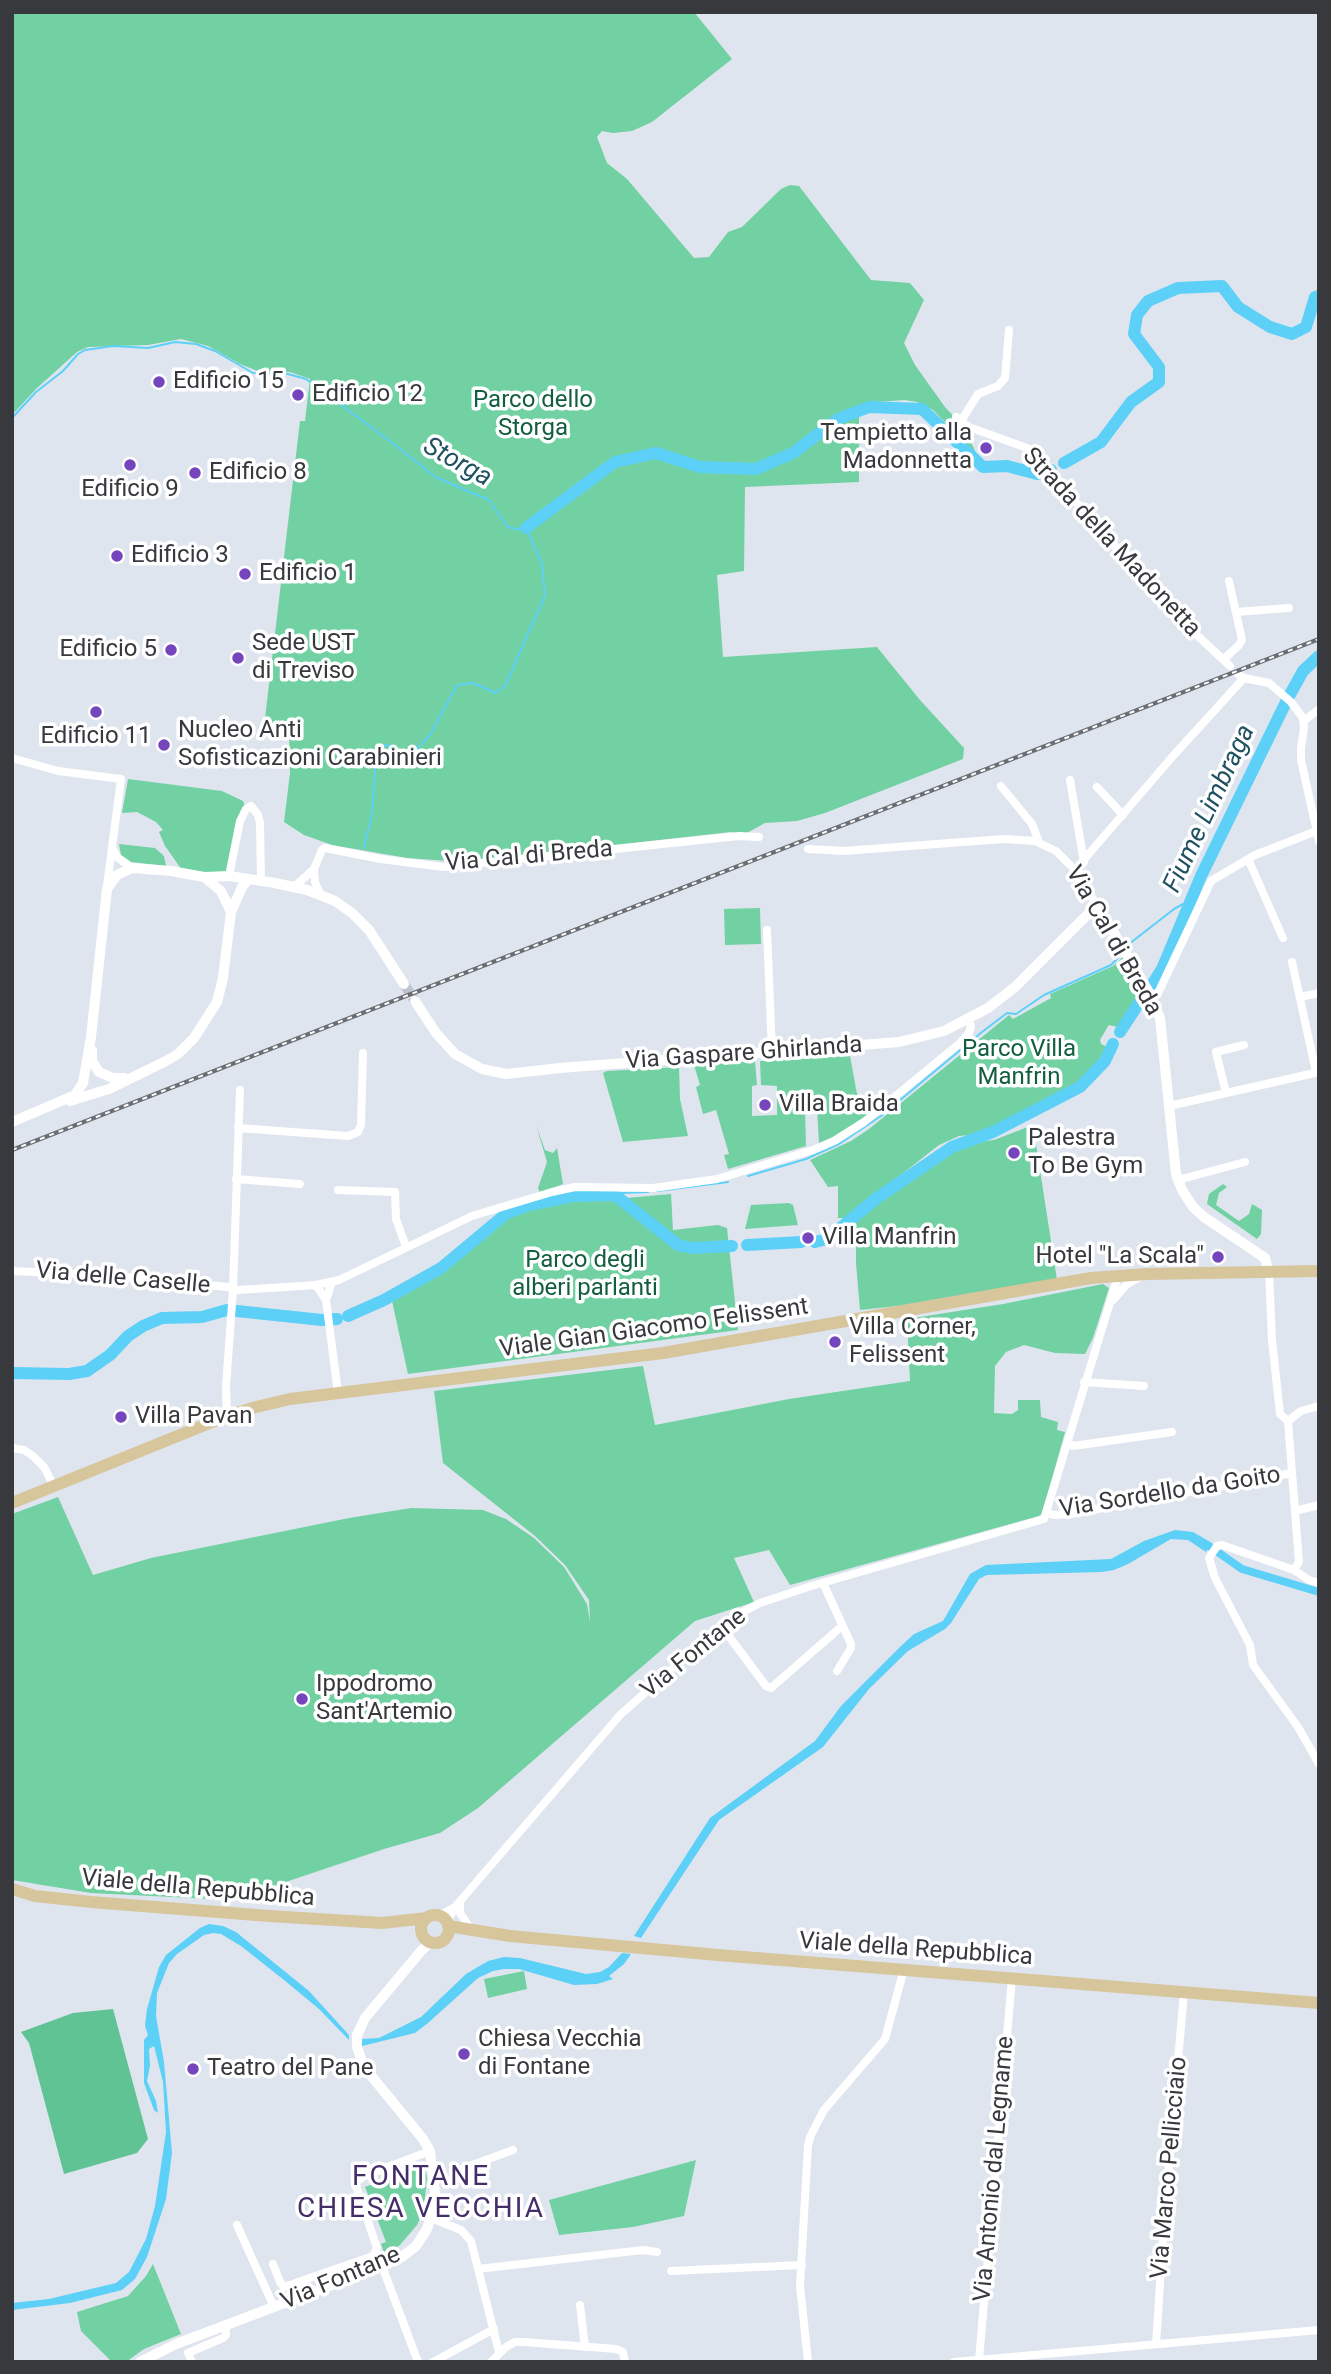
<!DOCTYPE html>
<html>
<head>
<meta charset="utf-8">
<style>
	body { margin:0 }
	#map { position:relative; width:1331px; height:2374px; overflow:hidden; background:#dfe5ef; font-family:Roboto,sans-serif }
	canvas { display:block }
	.frame { position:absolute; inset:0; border:14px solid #37393d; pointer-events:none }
</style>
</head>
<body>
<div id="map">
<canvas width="1331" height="2374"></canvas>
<div class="frame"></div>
</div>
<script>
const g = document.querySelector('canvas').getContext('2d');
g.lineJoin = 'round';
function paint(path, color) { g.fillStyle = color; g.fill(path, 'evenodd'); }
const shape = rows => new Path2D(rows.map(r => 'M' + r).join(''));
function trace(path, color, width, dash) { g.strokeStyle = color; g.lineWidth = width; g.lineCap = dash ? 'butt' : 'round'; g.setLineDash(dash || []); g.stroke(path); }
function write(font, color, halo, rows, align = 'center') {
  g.font = font + ' Roboto,sans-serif'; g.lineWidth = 7; g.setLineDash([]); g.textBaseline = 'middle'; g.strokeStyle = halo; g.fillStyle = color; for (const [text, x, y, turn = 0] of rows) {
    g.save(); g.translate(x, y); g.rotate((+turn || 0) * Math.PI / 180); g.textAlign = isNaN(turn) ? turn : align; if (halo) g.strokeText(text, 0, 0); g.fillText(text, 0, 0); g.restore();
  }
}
const green = shape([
	[12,12,694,12,732,59,652,122,632,131,613,133,602,131,597,137,607,163,627,179,694,258,709,257,728,232,742,227,781,189,790,185,799,186,871,280,910,283,924,300,904,343,915,365,945,407,963,426,977,455,933,410,917,402,905,400,876,402,861,404,840,413,846,421,859,416,859,482,745,487,744,571,717,575,723,657,877,647,920,700,964,748,963,759,825,813,797,821,765,823,745,834,730,832,464,862,407,858,332,845,304,835,284,822,290,773,289,729,264,727,300,421,305,421,310,379,290,372,260,372,240,364,208,346,181,339,148,345,88,347,77,352,36,389,12,415],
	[128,779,222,791,243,801,245,807,229,870,225,874,182,870,165,846,159,832,163,830,156,822,137,812,122,813],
	[119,844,155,848,164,856,166,866,131,862,121,855],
	[760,908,761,944,725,945,724,909],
	[1123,957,1143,989,1140,991,1142,995,1118,1027,1109,1025,1107,1028,1100,1040,1101,1044,1107,1047,1086,1078,1000,1125,981,1134,959,1136,939,1145,846,1218,838,1218,838,1186,828,1187,810,1160,851,1141,869,1129,1009,1015,1013,1019,1051,998,1050,994,1113,966],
	[850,1056,857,1094,864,1104,868,1104,875,1112,831,1139,819,1144,817,1109,805,1110,806,1146,728,1169,724,1155,729,1154,716,1110,703,1114,696,1087,700,1085,694,1065,755,1061,757,1085,752,1086,752,1116,777,1115,777,1086,761,1085,760,1061],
	[679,1067,680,1099,688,1136,623,1142,603,1073,607,1071],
	[536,1125,545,1150,553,1153,557,1148,563,1184,540,1193,538,1188,547,1162],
	[1033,1125,1057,1280,944,1301,860,1310,856,1263,856,1216,920,1173,969,1143,994,1140],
	[1223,1184,1227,1187,1219,1193,1216,1205,1239,1221,1249,1214,1252,1204,1262,1210,1261,1234,1257,1239,1207,1204,1209,1194],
	[671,1194,673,1230,718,1225,727,1228,738,1330,408,1374,392,1301,447,1266,505,1218,514,1212,578,1199,615,1199],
	[789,1203,793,1205,798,1225,745,1229,751,1205],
	[1103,1284,1109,1288,1093,1338,1085,1354,1055,1353,1024,1345,1006,1352,995,1366,994,1413,1012,1414,1018,1410,1018,1400,1040,1400,1041,1417,1058,1422,1057,1430,1065,1432,1042,1514,1039,1516,790,1585,769,1550,734,1558,754,1602,695,1621,478,1808,440,1833,384,1849,232,1900,91,1893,12,1880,12,1514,58,1497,93,1575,151,1558,349,1518,411,1508,483,1510,506,1519,534,1538,564,1567,587,1604,590,1622,589,1600,565,1565,535,1536,443,1463,434,1391,643,1366,655,1425,789,1399,910,1381,907,1319,1003,1304],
	[524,1971,527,1989,488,1998,484,1979],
	[696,2160,684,2216,633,2227,559,2235,549,2200],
	[419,2162,424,2163,427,2177,424,2209,417,2225,400,2245,385,2255,381,2244,386,2242,365,2187,415,2168,414,2164],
	[153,2264,181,2334,144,2349,126,2362,112,2362,81,2331,77,2312,128,2296,146,2276]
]);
const forest = shape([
	[113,2009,148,2139,137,2153,64,2174,29,2043,21,2032,73,2013]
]);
const water = shape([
	[1175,1530,1193,1532,1212,1543,1206,1552,1188,1540,1171,1539,1128,1564,1114,1570,1102,1572,987,1575,979,1579,951,1623,945,1629,908,1651,869,1689,823,1747,719,1820,641,1938,634,1936,710,1818,815,1741,841,1706,901,1646,914,1634,943,1621,970,1574,986,1565,1111,1559,1144,1541],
	[209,1924,223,1926,236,1932,309,1991,349,2035,349,2040,319,2009,284,1980,241,1946,221,1934,213,1933,204,1935,177,1954,169,1963,157,1993,156,2016,164,2062,172,2153,166,2199,147,2257,135,2279,122,2290,70,2303,12,2310,12,2303,49,2299,116,2283,129,2272,146,2239,155,2206,166,2132,163,2082,154,2046,149,2049,150,2066,147,2081,156,2101,158,2113,154,2110,144,2083,144,2040,148,2035,145,2026,147,2009,159,1967,166,1955,200,1928],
	[622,1953,631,1954,624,1964,609,1976,613,1979,597,1984,574,1985,519,1969,504,1969,493,1971,478,1978,428,2023,415,2033,362,2046,362,2039,379,2038,421,2017,466,1974,488,1961,504,1957,520,1958,586,1974,600,1972,609,1967]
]);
const stream = shape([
	[12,418,36,392,63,371,78,354,85,350,113,346,148,348,175,342,196,344,215,351,253,373,288,374,306,379,399,448,435,477,489,500,508,527,516,529,526,528,542,564,545,595,505,686,495,693,473,683,457,685,430,735,407,759,388,745,382,746,376,758,372,814,364,848],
	[1129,944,1174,909,1194,898],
	[748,1176,806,1159,839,1144,881,1116,982,1032,1007,1013,1016,1014,1044,995,1111,965,1121,955],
	[657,1191,728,1182],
	[615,1195,619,1193,648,1192]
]);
const canal = shape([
	[1209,1546,1242,1569,1319,1592]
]);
const river = shape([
	[1064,463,1101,442,1131,402,1159,382,1159,367,1134,334,1137,315,1148,301,1178,288,1222,286,1238,307,1270,327,1292,334,1306,327,1315,297,1319,296],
	[526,528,615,462,656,453,700,467,756,469,793,453,838,419,869,407,922,409,983,467,1007,466,1037,474,1051,470],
	[1150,988,1162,969,1201,876,1288,698,1303,671,1319,656],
	[1120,1032,1143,997],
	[815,1242,827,1239,877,1198,952,1147,993,1132,1080,1087,1105,1061,1113,1044],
	[747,1245,801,1242],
	[348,1316,384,1300,441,1268,507,1213,529,1205,573,1196,615,1195,678,1245,692,1248,732,1246],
	[12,1373,69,1374,87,1371,110,1355,128,1336,143,1326,162,1318,202,1317,227,1310,322,1320,337,1319]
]);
const tertiaryTunnel = shape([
	[404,984,415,1001]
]);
const minor = shape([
	[956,417,969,427,1027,448,1104,533,1156,597,1230,666],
	[961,421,978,394,998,386,1005,378,1009,330],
	[1236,612,1289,608],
	[1224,659,1239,645,1242,640,1229,581],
	[1238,674,1244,678,1269,683,1291,702,1303,718,1304,728,1301,748,1301,760,1319,841],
	[1304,721,1319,709],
	[12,758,58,771,121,779,107,886],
	[1070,780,1084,862],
	[1001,786,1032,824,1039,842],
	[1097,787,1123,815],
	[112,848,117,857,132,868],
	[808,849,843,851,1004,839,1035,841,1056,851,1075,870,1096,904,1097,910],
	[1248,859,1283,938],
	[314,869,315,882,320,894],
	[1075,870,1173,756,1244,678],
	[229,876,240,821,246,809,251,806,258,815,260,823,261,882],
	[294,887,314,869,322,850,325,848,381,859,443,867,739,836,759,837],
	[767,930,772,1052],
	[1292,962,1316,1072],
	[1152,997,1159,991,1211,881,1255,855,1319,830],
	[1300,997,1319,993],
	[1226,1093,1216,1052,1244,1045],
	[1169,1106,1319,1072],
	[238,1128,348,1136,358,1132,361,1125,363,1053],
	[236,1179,300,1184],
	[1178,1180,1245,1162],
	[338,1190,395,1192,396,1219,406,1247],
	[12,1271,101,1275,228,1287,239,1290,316,1285,339,1280,472,1216,552,1192,575,1187,653,1188,717,1179,813,1150,834,1141,864,1122,960,1043,969,1033,971,1026,968,1020],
	[1269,1272,1272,1340,1280,1414,1288,1421],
	[316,1285,326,1300,332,1282],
	[326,1300,338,1393],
	[1113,1300,1127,1284,1140,1277],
	[1084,1382,1144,1386],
	[227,1416,226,1387,233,1290,240,1090],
	[1068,1443,1073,1446,1172,1432],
	[12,1448,24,1450,33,1456,44,1467,54,1486],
	[1295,1511,1319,1505],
	[1048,1513,1054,1515,1070,1514,1292,1473],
	[1294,1570,1299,1562,1288,1421,1301,1411,1319,1406],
	[823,1583,851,1644,851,1648,837,1671],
	[1319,1583,1309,1580,1294,1570,1222,1545,1217,1546,1209,1558,1215,1578,1250,1645,1253,1665,1298,1727,1319,1764],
	[722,1627,766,1686,771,1688,842,1626],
	[460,1903,460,1913,470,1928],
	[439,1916,455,1907],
	[447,1922,455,1907,620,1715,698,1646,739,1614,760,1603,808,1587,1044,1519,1118,1276],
	[456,2171,513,2150],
	[431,2218,461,2230,471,2241,499,2352],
	[237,2225,274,2307],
	[273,2264,280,2282,284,2287,373,2256,377,2248,355,2183,364,2176,430,2151],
	[382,2266,418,2362],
	[478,2269,643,2250,657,2252],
	[671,2271,802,2265],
	[580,2305,585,2347],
	[1156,2344,1164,2222,1184,1992],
	[979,2360,1012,1978],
	[192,2362,188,2353,223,2338,226,2335,226,2325],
	[433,2362,494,2329],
	[491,2362,506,2347,515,2342,524,2342,616,2349,623,2352,625,2362],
	[808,2362,800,2285,808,2145,811,2135,824,2110,885,2039,904,1969],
	[954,2362,1319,2330]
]);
const tertiary = shape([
	[204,877,229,876,275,883,307,890,335,901,352,913,369,930,404,984],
	[415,1001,436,1033,455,1054,482,1069,506,1074,560,1068,899,1042,944,1031,988,1008,1015,987,1087,915,1097,910,1108,923,1150,994,1160,1018,1176,1174,1182,1190,1193,1207,1204,1217,1265,1258,1269,1272],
	[92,1050,92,1061,99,1072,113,1078,124,1078],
	[70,1101,109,1089,166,1061,178,1054,194,1038,217,1002,223,978,231,912,242,887,248,880],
	[12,1122,75,1095,83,1083,91,1037,107,889,117,875,132,868,171,871,204,877,221,891,231,912],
	[140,2362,176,2344,382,2266,402,2257,416,2246,427,2229,436,2201,430,2151,423,2139,364,2067,357,2047,357,2035,365,2018,421,1951,431,1942]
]);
const primary = shape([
	[12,1503,227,1416,256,1407,290,1399,663,1353,1091,1278,1147,1274,1319,1271],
	[12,1889,35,1896,91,1902,269,1916,382,1923,427,1918],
	'421 1929a14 14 0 1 1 28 0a14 14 0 1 1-28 0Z',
	[448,1926,510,1936,718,1955,1319,2003]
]);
const rail = shape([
	[12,1150,1319,639]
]);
const markers = [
	[159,382,7,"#7545bd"],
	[298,395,7,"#7545bd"],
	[986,448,7,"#7545bd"],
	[130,465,7,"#7545bd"],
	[195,473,7,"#7545bd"],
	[117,556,7,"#7545bd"],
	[245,574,7,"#7545bd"],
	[171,650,7,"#7545bd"],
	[238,658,7,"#7545bd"],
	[96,712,7,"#7545bd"],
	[164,745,7,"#7545bd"],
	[765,1105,7,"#7545bd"],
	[1014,1153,7,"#7545bd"],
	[808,1238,7,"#7545bd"],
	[1218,1257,7,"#7545bd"],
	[835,1342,7,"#7545bd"],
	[121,1417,7,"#7545bd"],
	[302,1699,7,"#7545bd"],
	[464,2054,7,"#7545bd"],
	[193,2069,7,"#7545bd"]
];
const poiNames = [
	["Edificio 15",173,382],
	["Edificio 12",312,395],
	["Tempietto alla",972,434,"right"],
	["Madonnetta",972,462,"right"],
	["Edificio 8",209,473],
	["Edificio 9",130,490,"center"],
	["Edificio 3",131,556],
	["Edificio 1",259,574],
	["Sede UST",252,644],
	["di Treviso",252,672],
	["Edificio 5",157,650,"right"],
	["Nucleo Anti",178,731],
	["Sofisticazioni Carabinieri",178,759],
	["Edificio 11",96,737,"center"],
	["Villa Braida",779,1105],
	["Palestra",1028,1139],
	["To Be Gym",1028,1167],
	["Villa Manfrin",822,1238],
	["Hotel \"La Scala\"",1204,1257,"right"],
	["Villa Corner,",849,1328],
	["Felissent",849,1356],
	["Villa Pavan",135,1417],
	["Ippodromo",316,1685],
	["Sant'Artemio",316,1713],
	["Chiesa Vecchia",478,2040],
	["di Fontane",478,2068],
	["Teatro del Pane",207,2069]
];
const parkNames = [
	["Parco dello",533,401],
	["Storga",533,429],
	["Parco Villa",1019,1050],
	["Manfrin",1019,1078],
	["Parco degli",585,1261],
	["alberi parlanti",585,1289]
];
const streetNames = [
	["Strada della Madonetta",1111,543,47],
	["Via Cal di Breda",529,857,-5],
	["Via Cal di Breda",1113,941,60],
	["Via Gaspare Ghirlanda",744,1054,-4],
	["Via delle Caselle",123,1279,5],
	["Viale Gian Giacomo Felissent",654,1329,-8],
	["Via Sordello da Goito",1170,1493,-9],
	["Via Fontane",694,1654,-39],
	["Viale della Repubblica",198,1889,5],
	["Viale della Repubblica",916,1950,4],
	["Via Marco Pellicciaio",1170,2168,-85],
	["Via Antonio dal Legname",995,2169,-85],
	["Via Fontane",341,2279,-23]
];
const waterNames = [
	["Storga",457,463,29],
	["Fiume Limbraga",1210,809,-65]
];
const quarterNames = [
	["FONTANE",421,2178],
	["CHIESA VECCHIA",421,2210]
];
paint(green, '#71d1a2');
paint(forest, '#60c393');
paint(water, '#5cd0f7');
trace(stream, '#5cd0f7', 2);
trace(canal, '#5cd0f7', 8);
trace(river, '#5cd0f7', 12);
trace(tertiaryTunnel, '#bdc3cb', 10, [10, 5]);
trace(minor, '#fff', 8);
trace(tertiary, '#fff', 10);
trace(primary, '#d7c59c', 12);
trace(rail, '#6b6e74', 4.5);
trace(rail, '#fff', 2, [5]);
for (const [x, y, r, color] of markers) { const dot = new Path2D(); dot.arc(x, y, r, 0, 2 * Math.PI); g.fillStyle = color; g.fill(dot); trace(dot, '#fff', 2.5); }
write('24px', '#37393d', '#fff', poiNames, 'left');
write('24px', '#125e3f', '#fff', parkNames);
write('24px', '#37393d', '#fff', streetNames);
write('italic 26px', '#215262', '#fff', waterNames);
g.letterSpacing = '2px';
write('28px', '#442e69', '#fff', quarterNames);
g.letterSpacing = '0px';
</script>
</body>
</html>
